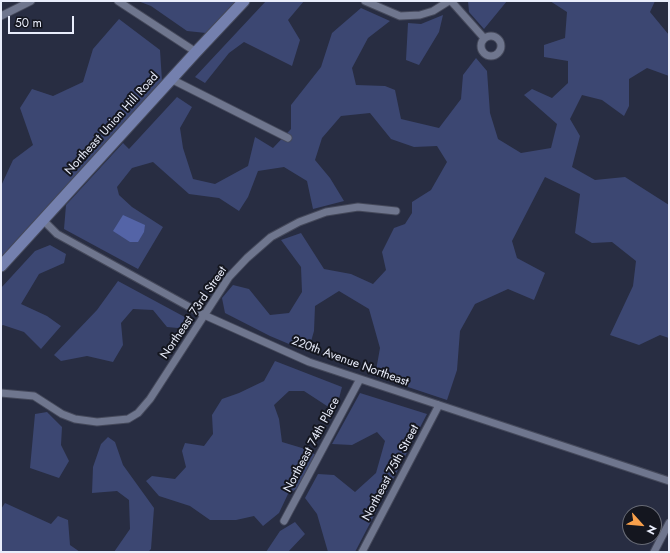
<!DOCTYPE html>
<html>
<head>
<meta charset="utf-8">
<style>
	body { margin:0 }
	#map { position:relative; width:670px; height:553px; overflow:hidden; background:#282d42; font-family:Jost,sans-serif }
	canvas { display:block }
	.frame { position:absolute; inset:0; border:2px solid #e9edfb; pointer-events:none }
	.north { position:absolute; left:622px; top:505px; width:40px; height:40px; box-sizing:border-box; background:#14161f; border:1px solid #696c77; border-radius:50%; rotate:117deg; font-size:11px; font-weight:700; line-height:16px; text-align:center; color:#e9edfb }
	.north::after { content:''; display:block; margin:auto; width:14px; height:18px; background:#f8a04b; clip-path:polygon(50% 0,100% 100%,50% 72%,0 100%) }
	.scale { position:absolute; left:8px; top:16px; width:66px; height:18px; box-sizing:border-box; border:2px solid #e9edfb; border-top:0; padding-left:5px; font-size:12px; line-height:14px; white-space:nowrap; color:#e9edfb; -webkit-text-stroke:3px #14161f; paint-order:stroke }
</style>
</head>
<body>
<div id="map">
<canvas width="670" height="553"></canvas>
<div class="frame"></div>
<div class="north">N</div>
<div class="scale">50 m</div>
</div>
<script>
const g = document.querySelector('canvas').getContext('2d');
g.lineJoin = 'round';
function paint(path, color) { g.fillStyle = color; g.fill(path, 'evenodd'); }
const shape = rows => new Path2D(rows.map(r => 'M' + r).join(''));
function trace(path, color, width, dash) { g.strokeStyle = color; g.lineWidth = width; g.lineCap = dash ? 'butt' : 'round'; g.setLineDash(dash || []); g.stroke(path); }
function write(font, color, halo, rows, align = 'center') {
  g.font = font + ' Jost,sans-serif'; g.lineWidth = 4; g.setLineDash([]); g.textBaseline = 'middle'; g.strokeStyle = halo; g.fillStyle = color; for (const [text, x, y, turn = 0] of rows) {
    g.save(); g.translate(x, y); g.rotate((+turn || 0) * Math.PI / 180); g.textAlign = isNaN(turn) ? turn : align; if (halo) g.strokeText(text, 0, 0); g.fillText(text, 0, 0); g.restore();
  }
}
const green = shape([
	[138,1,236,1,206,33,187,31,151,6],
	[266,1,304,1,288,20,300,40,292,66,244,42,229,53,205,83,195,77],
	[468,1,507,1,484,29,469,12],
	[550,1,655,1,650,12,669,35,669,76,647,68,629,79,629,106,624,116,602,100,582,95,570,119,580,136,572,167,595,180,625,177,669,205,669,338,660,335,639,345,610,335,633,286,636,261,612,242,592,243,575,233,580,194,545,177,512,241,517,258,545,273,534,300,508,289,475,304,460,331,457,370,447,400,375,376,380,348,369,309,339,291,315,306,314,331,308,352,270,336,225,313,222,298,233,285,249,289,270,315,289,313,302,292,301,267,281,240,301,233,324,269,351,274,373,284,386,270,382,252,394,228,405,224,412,213,412,202,431,190,447,162,437,146,414,147,391,139,370,113,341,116,322,138,315,160,330,178,344,201,313,209,307,181,284,167,258,171,248,197,239,211,219,198,189,194,153,162,132,168,117,187,119,195,132,207,163,227,138,269,64,229,66,205,123,143,129,149,177,97,192,107,180,128,183,148,193,179,215,184,248,166,255,137,273,148,291,129,291,105,321,67,332,33,361,8,390,21,368,38,352,68,356,85,385,86,395,90,401,119,439,128,461,99,463,75,476,58,487,71,490,113,498,139,521,153,551,148,557,124,524,95,532,89,552,98,568,83,568,61,544,57,544,45,565,38,567,12],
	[443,15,439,32,419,65,406,60,408,23,421,24],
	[119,19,160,50,162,81,1,257,1,186,13,160,33,145,20,108,32,89,53,96,83,82,93,49],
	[50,245,66,254,64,263,39,274,21,304,47,316,61,326,41,349,24,332,3,325,1,326,1,288,35,251],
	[118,281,194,322,189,329,167,327,153,310,133,309,121,323,123,345,113,362,87,356,61,361,54,355,97,310],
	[275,361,342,387,338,402,327,406,304,391,289,391,274,405,279,419,282,442,302,448,316,455,298,488,288,494,279,513,263,526,254,516,236,520,210,520,190,506,159,496,146,481,152,476,175,479,186,467,182,451,185,443,204,446,213,434,212,415,222,399,239,393,264,381],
	[360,393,427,414,355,552,328,552,317,514,305,498,318,474,334,475,355,492,376,473,385,441,377,432,352,445,332,444],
	[47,412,62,427,61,445,69,461,59,478,30,468,35,414],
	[108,437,115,442,123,465,154,508,151,549,148,552,114,552,130,529,129,500,117,491,92,493,93,467,101,444],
	[5,503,51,524,58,516,68,520,70,545,80,552,1,552,1,509],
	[295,522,305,534,288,552,266,552,280,531]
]);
const water = shape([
	[123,215,145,225,144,232,138,242,130,242,113,231]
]);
const street = shape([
	[118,1,196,52],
	[365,1,400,16,420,15,433,11,449,1],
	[451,1,484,38],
	[1,16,31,1],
	'481 46a10 10 0 1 1 20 0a10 10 0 1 1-20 0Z',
	[171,79,288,138],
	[43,220,57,234,204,315,309,362,669,481],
	[1,393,34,396,62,414,75,419,97,422,128,419,138,413,150,399,229,277,247,258,271,237,299,222,326,212,358,207,396,211],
	[284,521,360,379],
	[362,552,439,405],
	[654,552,669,523]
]);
const secondary = shape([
	[1,266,196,52,244,1]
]);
const streetNames = [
	["Northeast Union Hill Road",112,124,-48],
	["Northeast 73rd Street",194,313,-56],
	["220th Avenue Northeast",350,362,20],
	["Northeast 74th Place",312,445,-62],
	["Northeast 75th Street",391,473,-62]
];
paint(green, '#3c4772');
paint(water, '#5464a7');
trace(street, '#45495b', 9);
trace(secondary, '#45495b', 13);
trace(street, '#6f768e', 7);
trace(secondary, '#7480ae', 11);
write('12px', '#e9edfb', '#14161f', streetNames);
</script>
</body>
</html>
